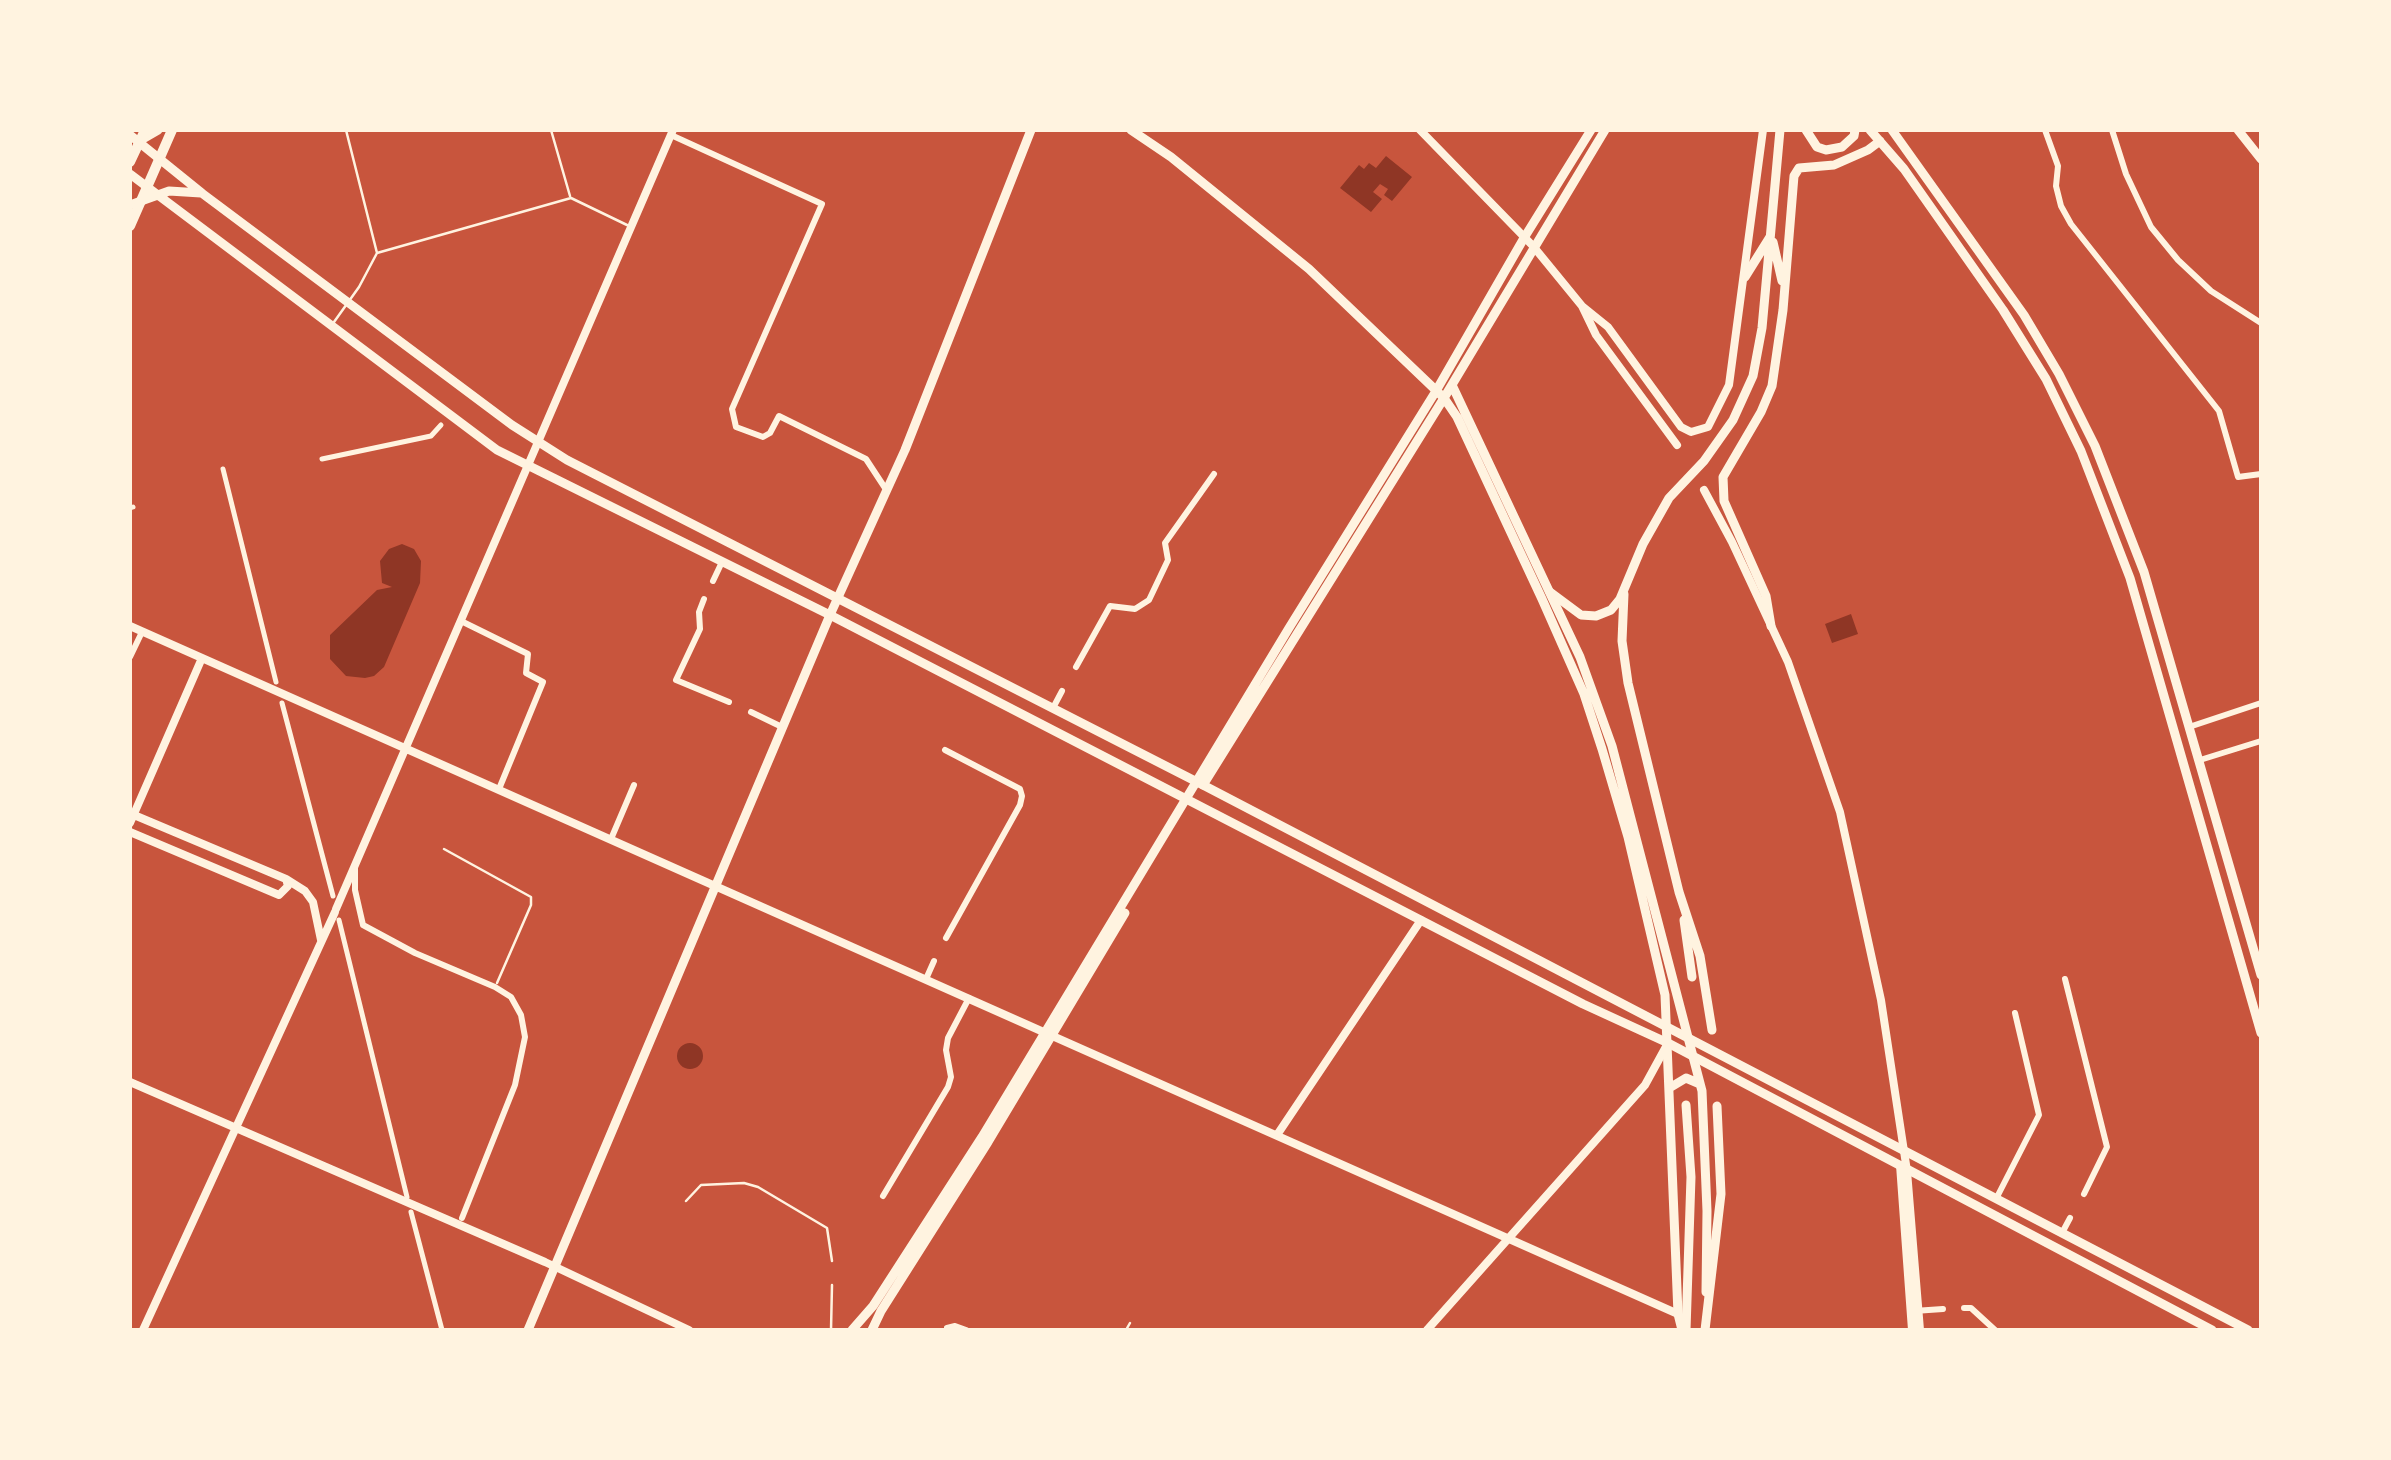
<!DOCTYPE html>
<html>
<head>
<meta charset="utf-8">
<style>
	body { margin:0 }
	#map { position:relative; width:2391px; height:1460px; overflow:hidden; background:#c8553d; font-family:Montserrat,sans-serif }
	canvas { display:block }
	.frame { position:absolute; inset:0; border:132px solid #fff3e0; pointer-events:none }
</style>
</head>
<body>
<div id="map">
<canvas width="2391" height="1460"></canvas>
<div class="frame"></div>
</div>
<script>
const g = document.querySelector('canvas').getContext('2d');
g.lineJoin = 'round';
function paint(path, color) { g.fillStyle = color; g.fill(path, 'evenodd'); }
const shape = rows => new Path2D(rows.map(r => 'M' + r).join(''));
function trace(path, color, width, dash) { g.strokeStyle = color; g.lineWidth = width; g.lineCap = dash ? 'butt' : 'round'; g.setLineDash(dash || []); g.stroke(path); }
const water = shape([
	[1386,156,1412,177,1392,201,1384,195,1388,189,1380,184,1373,192,1382,199,1371,212,1340,188,1359,165,1364,169,1369,163,1376,168],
	[402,544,414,549,421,561,420,583,384,667,374,676,365,678,346,676,330,659,330,635,377,590,392,587,382,583,380,561,389,549],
	[1851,614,1858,634,1832,643,1825,624],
	'677 1056a13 13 0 1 1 26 0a13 13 0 1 1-26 0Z'
]);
const service = shape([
	[551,130,570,196],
	[377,253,571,198,627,225],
	[334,322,359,287,377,253,346,130],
	[444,849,531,897,531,905,497,983],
	[686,1201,701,1185,744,1183,758,1187,827,1228,832,1261],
	[831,1330,832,1285],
	[1126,1330,1130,1323]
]);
const pedestrian = shape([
	[322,459,431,436,441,425],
	[223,469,276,682],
	[130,508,133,507],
	[282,703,333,896],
	[339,920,407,1197],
	[411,1212,442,1330]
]);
const minor = shape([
	[2045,130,2058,166,2056,186,2061,206,2071,224,2219,411,2238,477,2261,474],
	[2112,130,2126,174,2151,227,2178,260,2211,291,2261,323],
	[671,135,822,204,732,409,736,427,763,437,770,433,779,416,866,459,887,491],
	[713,581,722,562],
	[704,599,699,612,700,629,676,680,729,702],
	[461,621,528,654,526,673,543,682,499,789],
	[130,657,142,632],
	[1076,667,1110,606,1135,609,1149,600,1168,560,1165,543,1214,474],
	[1053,708,1062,691],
	[751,712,782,727],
	[2189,727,2261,703],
	[945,750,1020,789,1022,796,1020,805,946,938],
	[2200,760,2261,741],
	[611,839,634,785],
	[355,868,355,890,363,925,415,953,495,987,511,997,521,1015,525,1037,515,1085,462,1218],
	[926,979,934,961],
	[2065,979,2107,1147,2084,1194],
	[883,1196,948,1087,951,1077,946,1050,948,1038,969,998],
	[1996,1199,2039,1115,2015,1013],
	[2062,1233,2070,1218],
	[1964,1308,1971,1308,1995,1330],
	[1914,1311,1943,1309],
	[947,1328,955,1326,966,1330]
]);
const tertiary = shape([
	[1420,130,1533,246,1582,306,1596,335,1677,445],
	[1582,306,1608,327,1681,427,1691,432,1708,427,1729,385,1763,130],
	[1704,490,1732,542,1788,662,1840,812,1881,1000,1907,1171,1920,1330],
	[130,626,1678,1314],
	[134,815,286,879,305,891,313,902,321,940],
	[130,823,202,658],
	[130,832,279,895,288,886,286,879],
	[336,909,673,130],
	[130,1082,545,1262,689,1330],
	[1277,1135,1421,920],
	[1900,1165,1912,1330],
	[143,1330,335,912],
	[1427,1330,1645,1085,1668,1043]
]);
const secondary = shape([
	[1131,130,1171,157,1309,269,1444,398,1457,417,1542,599,1584,694,1602,749,1628,837,1665,995,1678,1314,1682,1330],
	[2238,130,2261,159],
	[1452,385,1580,657,1612,746,1702,1091,1707,1211,1706,1292],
	[1203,785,1444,398,1605,130],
	[1671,1087,1686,1078,1700,1084],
	[528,1330,830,615,905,450,1031,130],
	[852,1330,873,1306,982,1137,1289,628,1436,391,1524,238,1591,130],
	[872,1330,881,1311,988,1142,1125,913]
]);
const primary = shape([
	[1806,130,1817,147,1826,150,1842,147,1854,136,1855,130],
	[1870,130,1904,169,2003,310,2046,379,2081,451,2130,578,2261,1033],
	[1892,130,2024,315,2059,374,2095,446,2144,572,2261,975],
	[130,135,203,194,512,425,567,460,1203,785,2248,1330],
	[139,141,158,130],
	[130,174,497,450,830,615,1583,1004,1668,1043,2212,1330],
	[130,205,169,191,201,193],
	[1773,242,1782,281],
	[1745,277,1770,237],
	[1550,592,1581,615,1596,616,1611,610,1620,599,1643,544,1669,498,1704,461,1733,420,1753,376,1762,328,1780,130],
	[1624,594,1622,641,1628,683,1679,892,1700,956,1712,1030],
	[1771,626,1766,596,1724,501,1723,477,1761,412,1772,386,1783,310,1794,176,1799,168,1834,165,1868,150,1880,141],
	[1684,920,1692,977],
	[1686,1330,1691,1177,1686,1105],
	[1705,1330,1721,1194,1717,1106]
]);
const trunk = shape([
	[130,162,145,130],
	[130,226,172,130]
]);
paint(water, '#8f3625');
trace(service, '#fff3e0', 2.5);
trace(pedestrian, '#fff3e0', 5);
trace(minor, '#fff3e0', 6);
trace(tertiary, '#fff3e0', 8);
trace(secondary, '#fff3e0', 9);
trace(primary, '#fff3e0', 9);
trace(trunk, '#fff3e0', 10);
</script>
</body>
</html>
